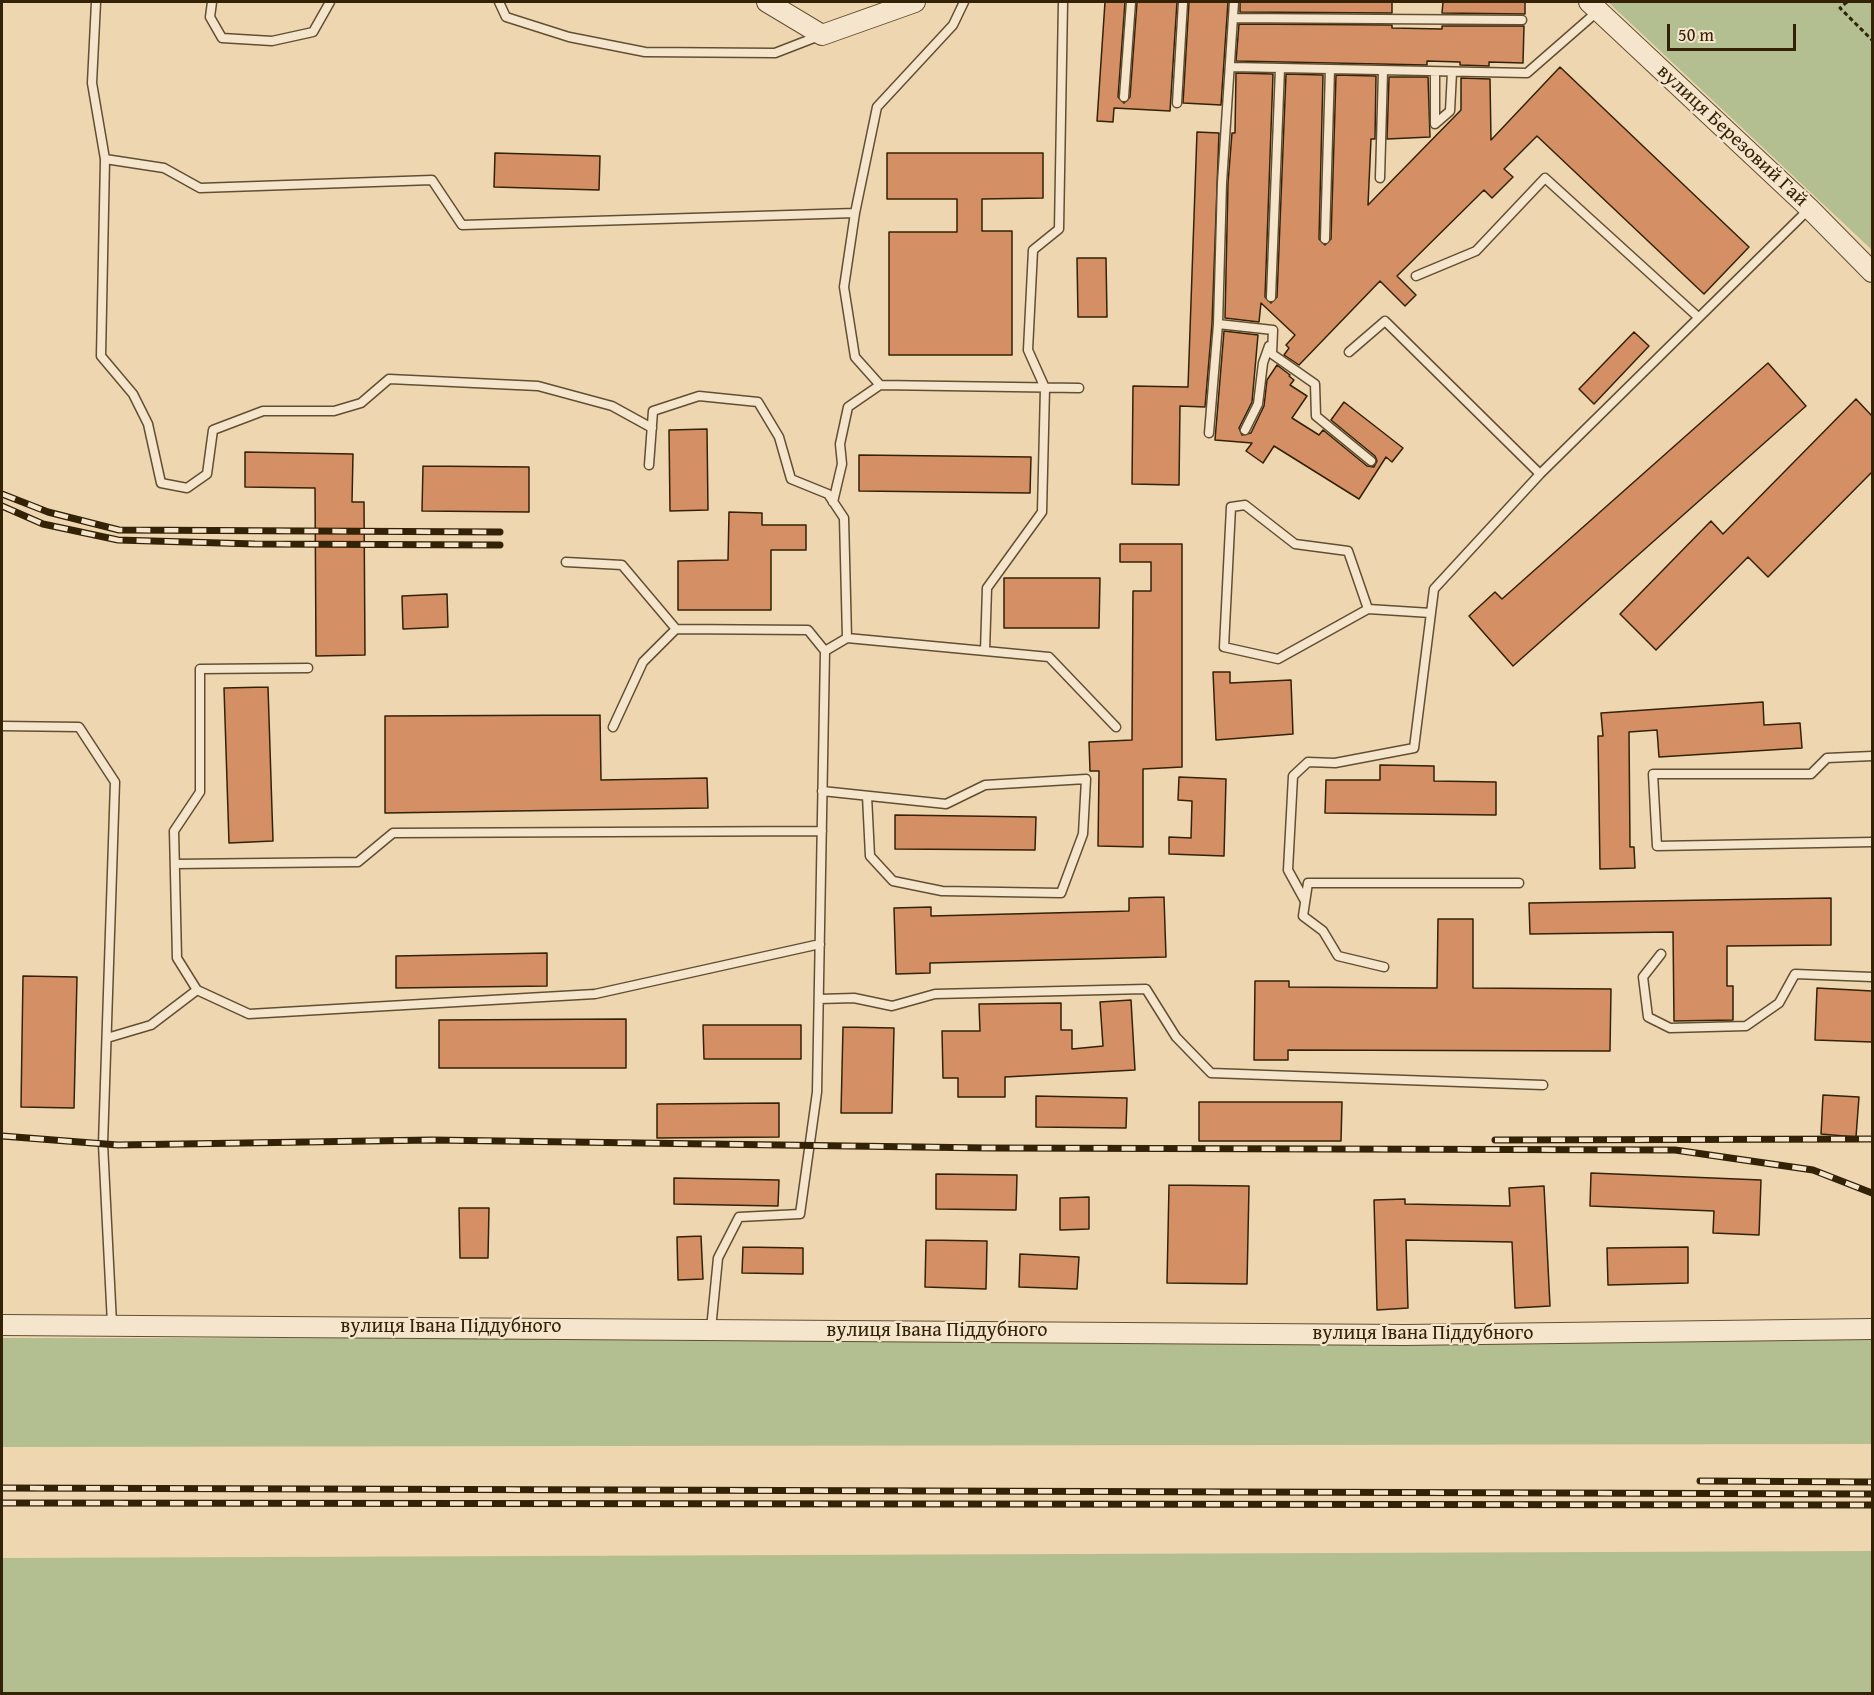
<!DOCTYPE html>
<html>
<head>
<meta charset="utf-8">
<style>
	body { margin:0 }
	#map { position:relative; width:1874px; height:1695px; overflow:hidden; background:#eed7b0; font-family:"Gentium Book Plus",serif }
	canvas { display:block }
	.frame { position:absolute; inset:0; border:3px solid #342207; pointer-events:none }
	.scale { position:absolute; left:1667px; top:24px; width:129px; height:27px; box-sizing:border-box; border:3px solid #342207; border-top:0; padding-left:8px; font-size:18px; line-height:21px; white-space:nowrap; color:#342207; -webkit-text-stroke:4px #f4e5cc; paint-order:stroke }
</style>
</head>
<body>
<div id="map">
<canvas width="1874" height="1695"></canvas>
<div class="frame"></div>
<div class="scale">50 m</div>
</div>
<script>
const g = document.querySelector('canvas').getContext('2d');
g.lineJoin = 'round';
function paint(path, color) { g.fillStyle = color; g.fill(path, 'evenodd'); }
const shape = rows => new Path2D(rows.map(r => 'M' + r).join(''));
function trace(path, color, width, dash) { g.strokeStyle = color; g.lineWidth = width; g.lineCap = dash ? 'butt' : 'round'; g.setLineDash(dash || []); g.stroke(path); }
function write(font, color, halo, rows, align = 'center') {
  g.font = font + ' "Gentium Book Plus",serif'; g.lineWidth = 4.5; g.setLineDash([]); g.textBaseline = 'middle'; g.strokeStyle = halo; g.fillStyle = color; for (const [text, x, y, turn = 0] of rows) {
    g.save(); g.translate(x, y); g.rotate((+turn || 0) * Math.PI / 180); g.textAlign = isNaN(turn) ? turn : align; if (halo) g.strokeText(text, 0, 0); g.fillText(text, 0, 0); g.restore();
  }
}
const green = shape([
	[1608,2,1872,2,1872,250],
	[2,1338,1872,1339,1872,1444,2,1447],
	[1872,1551,1872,1693,2,1693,2,1558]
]);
const building = shape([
	[1105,2,1125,2,1118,97,1124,103,1130,97,1137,2,1177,2,1170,111,1114,108,1113,122,1097,121,1105,2],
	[1189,2,1228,2,1221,105,1183,103,1189,2],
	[1240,2,1392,2,1392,13,1240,12,1240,2],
	[1443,2,1525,2,1525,14,1442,13,1443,2],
	[1239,24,1392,25,1392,28,1442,29,1442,26,1524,26,1523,63,1489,62,1489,66,1460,65,1460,62,1427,61,1427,65,1236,61,1239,24],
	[1560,67,1749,247,1704,294,1537,136,1504,169,1513,177,1492,198,1484,190,1397,276,1416,295,1405,306,1380,281,1299,365,1284,355,1289,348,1286,345,1295,335,1261,303,1259,322,1225,318,1228,183,1232,133,1235,133,1236,73,1273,74,1265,297,1271,303,1277,297,1286,74,1323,75,1319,239,1325,245,1331,239,1336,75,1376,76,1375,139,1371,139,1368,205,1461,110,1461,78,1490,79,1491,140,1560,67],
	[1389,77,1428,77,1430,137,1387,139,1389,77],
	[1197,132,1219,133,1212,324,1205,407,1180,406,1179,485,1132,484,1133,386,1188,387,1197,132],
	[495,153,600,156,599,190,494,187,495,153],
	[887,153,1043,153,1043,198,982,199,982,231,1012,231,1012,355,889,355,889,232,957,232,957,199,887,199,887,153],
	[1077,258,1106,258,1107,317,1078,317,1077,258],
	[1224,331,1258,335,1252,402,1239,428,1242,435,1251,433,1264,406,1267,380,1277,365,1290,375,1289,376,1294,380,1290,385,1307,396,1292,418,1319,435,1323,430,1367,466,1374,467,1377,461,1375,456,1331,420,1344,402,1403,448,1392,462,1386,457,1359,499,1274,446,1263,463,1246,451,1252,443,1215,440,1224,331],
	[1634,332,1649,346,1594,404,1579,389,1634,332],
	[1768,363,1806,406,1513,666,1469,616,1495,592,1502,599,1768,363],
	[1856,399,1872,416,1872,472,1768,577,1748,557,1656,650,1620,614,1711,521,1723,534,1856,399],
	[707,429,708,510,670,511,669,430,707,429],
	[245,452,353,454,352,502,364,502,365,655,316,656,315,488,245,487,245,452],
	[859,455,1031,457,1030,493,859,491,859,455],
	[423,466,529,467,529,512,422,511,423,466],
	[729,512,762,513,762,525,806,525,806,550,771,550,771,610,678,610,678,561,728,560,729,512],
	[1120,544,1182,544,1182,767,1143,769,1143,847,1098,846,1099,771,1090,771,1089,742,1132,740,1133,591,1151,591,1151,562,1120,562,1120,544],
	[1004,578,1100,578,1099,628,1004,628,1004,578],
	[447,594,448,627,403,629,402,596,447,594],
	[1213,672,1230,672,1230,683,1291,680,1293,734,1216,740,1213,672],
	[268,687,273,841,229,843,224,688,268,687],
	[1763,702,1764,725,1800,723,1802,748,1659,757,1657,730,1629,732,1630,847,1634,847,1635,868,1600,869,1598,736,1603,736,1601,713,1763,702],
	[600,715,601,780,707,778,708,808,385,813,385,716,600,715],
	[1380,765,1434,766,1434,781,1496,782,1496,815,1325,813,1326,780,1380,780,1380,765],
	[1179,777,1226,779,1224,856,1169,854,1169,837,1191,838,1192,801,1178,800,1179,777],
	[895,815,1036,817,1035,850,895,849,895,815],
	[1164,897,1166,957,930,963,930,973,896,974,894,908,931,907,931,916,1129,911,1129,898,1164,897],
	[1831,898,1831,945,1727,946,1727,986,1733,986,1733,1020,1674,1021,1673,932,1530,934,1529,903,1831,898],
	[1438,919,1473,919,1473,988,1611,989,1610,1051,1288,1050,1288,1060,1254,1060,1255,981,1289,981,1289,987,1437,988,1438,919],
	[547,953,547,986,396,988,396,956,547,953],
	[23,976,77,977,74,1108,21,1107,23,976],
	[1817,988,1872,991,1872,1042,1815,1040,1817,988],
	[1131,1000,1135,1070,1005,1077,1005,1097,958,1097,958,1078,943,1078,942,1031,980,1031,979,1004,1061,1003,1061,1030,1072,1030,1072,1049,1103,1046,1100,1002,1131,1000],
	[626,1019,626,1068,439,1068,439,1020,626,1019],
	[703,1025,801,1025,801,1059,704,1059,703,1025],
	[843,1027,894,1028,892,1113,841,1113,843,1027],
	[1823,1095,1859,1097,1856,1137,1821,1134,1823,1095],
	[1036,1096,1127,1098,1126,1128,1036,1127,1036,1096],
	[1199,1102,1342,1102,1341,1141,1199,1141,1199,1102],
	[779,1103,779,1137,657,1138,657,1104,779,1103],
	[1591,1173,1761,1180,1759,1235,1713,1233,1714,1211,1590,1206,1591,1173],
	[936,1174,1017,1175,1016,1210,936,1209,936,1174],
	[674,1178,779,1180,778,1206,674,1204,674,1178],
	[1169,1185,1249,1186,1247,1284,1167,1283,1169,1185],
	[1544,1186,1550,1306,1515,1308,1512,1242,1406,1240,1408,1308,1377,1310,1374,1200,1405,1199,1405,1204,1510,1206,1509,1188,1544,1186],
	[1089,1197,1089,1229,1060,1230,1060,1198,1089,1197],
	[459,1208,489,1208,488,1258,460,1258,459,1208],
	[701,1236,703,1279,678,1280,677,1237,701,1236],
	[926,1240,987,1241,986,1289,925,1287,926,1240],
	[743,1247,803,1248,803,1274,742,1273,743,1247],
	[1688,1247,1688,1283,1608,1285,1607,1248,1688,1247],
	[1020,1254,1079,1257,1077,1289,1019,1287,1020,1254]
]);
const path = shape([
	[1847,2,1840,8,1872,40]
]);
const service = shape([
	[96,2,92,83,105,159],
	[212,2,210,17,222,38,272,41,313,32,330,2],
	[499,2,506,17,569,37,645,52,775,53,819,36],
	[964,2,953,25,877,107,855,213,844,287,855,357,880,385,1079,388],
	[1234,18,1522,20],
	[1232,67,1527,73,1598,11],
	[1435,72,1435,124,1450,111,1452,72],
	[1124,97,1131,2],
	[1177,103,1183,2],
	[1380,178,1383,71],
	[1325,239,1330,69],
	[1416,276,1476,251,1545,178,1698,317],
	[1271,297,1280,68],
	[1218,324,1273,330,1272,354,1315,384,1316,416,1371,461],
	[1349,352,1385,321,1540,474],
	[652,428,612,406,538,386,389,379,361,403,334,411,263,411,213,430,207,474,187,488,161,483,148,424,133,394,101,356,105,159,164,168,200,188,432,180,462,225,855,213],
	[1245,430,1258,404,1263,363,1269,346],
	[1209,433,1218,324,1222,183,1234,2],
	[649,465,653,411,699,396,758,402,779,437,791,479,828,494,844,518,847,638],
	[833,502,842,464,840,444,848,407,880,385],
	[566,562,622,565,676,629],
	[1368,609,1278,659,1224,647,1231,507,1245,505,1295,544,1348,551,1368,609,1431,613],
	[985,651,987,588,1042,512,1045,388,1028,350,1033,250,1059,229,1063,2],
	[2,726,79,727,115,782,103,1144,112,1324],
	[613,727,643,662,676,629,808,630,825,651],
	[1872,756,1827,758,1811,774,1653,774,1657,846,1872,842],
	[822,791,946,804,985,785,1086,779,1083,834,1061,893,942,891,893,881,870,856,867,796],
	[175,864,358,862,393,833,822,831],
	[1305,901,1288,870,1293,776,1308,762,1335,763,1414,748,1434,589,1540,474,1809,209],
	[1661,954,1643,977,1648,1017,1670,1028,1746,1026,1779,1003,1795,974,1872,977],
	[1384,967,1338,956,1323,931,1303,916,1308,883,1519,883],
	[197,990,177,958,174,831,200,792,200,669,308,668],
	[819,999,854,998,892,1006,935,994,1146,989,1176,1037,1211,1073,1543,1085],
	[107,1038,151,1025,197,990,249,1014,595,994,820,944],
	[711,1329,718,1258,739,1217,800,1214,817,1092,825,651,847,638,1049,657,1116,727]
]);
const tertiary = shape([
	[767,2,822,35,915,2],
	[1589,2,1809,208,1872,272],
	[2,1325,1404,1335,1872,1329]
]);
const rail = shape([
	[2,494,48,512,119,530,500,532],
	[2,506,43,524,118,540,255,544,500,545],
	[2,1136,118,1145,432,1140,988,1148,1675,1150,1813,1170,1872,1193],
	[1495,1140,1872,1139],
	[1700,1481,1872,1482],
	[2,1488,1872,1494],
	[2,1503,1872,1505]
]);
const streetNames = [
	["вулиця Березовий Гай",1732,136,43],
	["вулиця Івана Піддубного",451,1327],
	["вулиця Івана Піддубного",937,1331],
	["вулиця Івана Піддубного",1423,1334]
];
paint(green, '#b3bf90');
paint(building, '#d48f65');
trace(building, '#342207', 1.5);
trace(service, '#624f31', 11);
trace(tertiary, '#624f31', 22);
trace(path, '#342207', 3, [4.5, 3]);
trace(service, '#f4e5cc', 8);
trace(tertiary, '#f4e5cc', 20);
trace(rail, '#342207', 7);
trace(rail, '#f4e5cc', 4.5, [14]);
write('20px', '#342207', '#f4e5cc', streetNames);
</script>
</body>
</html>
